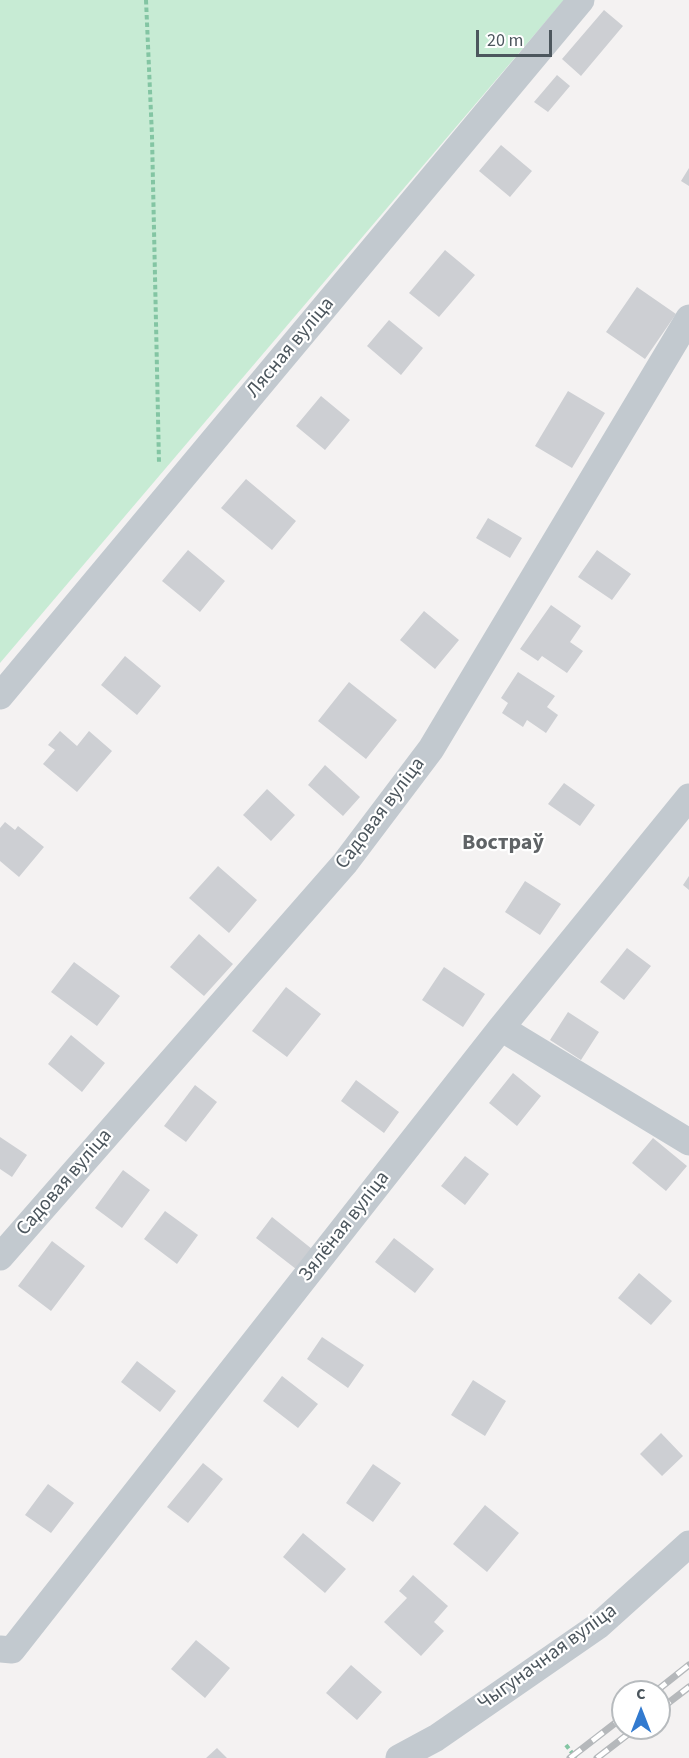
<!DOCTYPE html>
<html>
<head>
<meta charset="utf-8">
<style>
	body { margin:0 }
	#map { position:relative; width:689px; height:1758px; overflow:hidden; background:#f4f2f2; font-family:"Source Sans 3",sans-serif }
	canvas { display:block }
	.north { position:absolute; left:611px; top:1680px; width:60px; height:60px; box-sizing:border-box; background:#fff; border:2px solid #b7bbbe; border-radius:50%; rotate:0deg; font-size:16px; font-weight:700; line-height:24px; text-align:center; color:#4c565d }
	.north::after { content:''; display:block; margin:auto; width:21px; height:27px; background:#327acf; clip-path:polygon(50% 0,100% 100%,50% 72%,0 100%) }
	.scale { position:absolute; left:476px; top:30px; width:76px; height:27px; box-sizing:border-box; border:3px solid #4c565d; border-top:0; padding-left:8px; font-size:18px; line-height:21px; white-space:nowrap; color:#4c565d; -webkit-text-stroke:4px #fff; paint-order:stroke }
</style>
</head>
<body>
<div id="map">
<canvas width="689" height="1758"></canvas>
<div class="north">С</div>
<div class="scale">20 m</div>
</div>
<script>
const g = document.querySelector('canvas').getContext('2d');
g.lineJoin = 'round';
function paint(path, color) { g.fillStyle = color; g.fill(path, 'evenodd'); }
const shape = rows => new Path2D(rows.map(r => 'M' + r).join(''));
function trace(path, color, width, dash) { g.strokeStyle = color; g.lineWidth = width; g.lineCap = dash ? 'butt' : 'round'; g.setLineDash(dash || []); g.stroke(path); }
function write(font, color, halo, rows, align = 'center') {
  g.font = font + ' "Source Sans 3",sans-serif'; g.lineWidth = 4.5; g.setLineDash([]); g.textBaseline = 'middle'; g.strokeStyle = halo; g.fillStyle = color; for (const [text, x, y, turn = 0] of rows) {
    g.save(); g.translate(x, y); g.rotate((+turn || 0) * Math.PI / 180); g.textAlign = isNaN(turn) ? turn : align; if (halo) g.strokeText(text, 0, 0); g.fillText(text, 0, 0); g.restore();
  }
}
const green = shape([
	[0,0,564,0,0,663]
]);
const building = shape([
	[604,10,623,26,581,76,562,59],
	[557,75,570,86,548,112,534,102],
	[501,145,532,171,510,197,479,171],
	[689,168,689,186,681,181],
	[445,250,475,275,439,317,409,293],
	[637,287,676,314,645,359,606,332],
	[389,320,423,348,401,375,367,346],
	[568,391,605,413,572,468,535,446],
	[321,396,350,420,325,450,296,426],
	[246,479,296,521,272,550,221,508],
	[488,518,522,538,510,558,476,538],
	[188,550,225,581,200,612,162,581],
	[597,550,631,574,612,600,578,577],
	[551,605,581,626,570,642,583,651,567,673,542,656,538,661,520,649],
	[424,611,459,640,435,669,400,640],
	[125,656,161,686,137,715,101,685],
	[518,672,555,696,547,707,558,715,546,733,527,720,523,727,502,713,508,703,501,698],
	[349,682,397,720,366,759,318,721],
	[60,731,77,746,89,731,112,751,77,792,43,764,55,750,48,745],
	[325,765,360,797,343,816,308,785],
	[564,783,595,805,580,826,548,804],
	[267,789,295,815,271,841,243,815],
	[5,822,15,830,18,826,44,847,19,877,0,861,0,828],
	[218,866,257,900,229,933,189,898],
	[689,876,689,890,683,885],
	[525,881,561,904,540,935,505,912],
	[199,934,233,964,204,996,170,967],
	[627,948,651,966,624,1000,600,982],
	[74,962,120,996,97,1026,51,992],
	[444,967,485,994,463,1027,422,1000],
	[286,987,321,1014,287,1057,252,1031],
	[568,1012,599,1032,581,1060,550,1040],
	[71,1035,105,1063,82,1092,48,1064],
	[513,1073,541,1096,517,1126,489,1103],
	[356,1080,399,1112,384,1133,341,1101],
	[195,1085,217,1102,186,1142,164,1126],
	[0,1137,27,1155,12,1177,0,1169],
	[653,1138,687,1166,666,1191,632,1163],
	[465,1156,489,1174,465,1205,441,1186],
	[123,1170,150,1190,122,1228,95,1208],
	[165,1211,198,1235,177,1264,144,1239],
	[272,1217,312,1249,296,1269,256,1238],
	[394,1238,434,1269,415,1293,375,1262],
	[52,1241,85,1266,51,1311,18,1286],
	[639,1273,672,1301,651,1325,618,1298],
	[322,1337,364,1365,348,1388,307,1359],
	[137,1361,176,1391,160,1412,121,1382],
	[282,1376,318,1404,298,1428,263,1401],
	[473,1380,506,1401,485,1436,451,1415],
	[661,1433,683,1456,662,1476,640,1454],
	[203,1463,223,1479,188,1523,167,1507],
	[373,1464,401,1483,373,1522,346,1503],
	[48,1484,74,1503,51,1533,25,1515],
	[485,1505,519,1533,487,1572,453,1544],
	[303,1533,346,1569,325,1593,283,1557],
	[413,1575,448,1606,434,1622,444,1631,421,1656,384,1622,407,1598,399,1591],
	[196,1640,230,1668,205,1698,171,1669],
	[351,1665,382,1692,357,1720,326,1693],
	[217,1748,227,1758,206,1758]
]);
const path = shape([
	[146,0,152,136,159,463],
	[566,1745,576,1758]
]);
const minor = shape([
	[0,696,581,0],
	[501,1028,689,1142],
	[0,1257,345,863,431,749,689,318],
	[0,1649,12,1650,501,1028,689,797],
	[399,1758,436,1738,598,1626,689,1544]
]);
const rail = shape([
	[655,1692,689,1665],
	[659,1710,689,1687],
	[570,1758,623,1717],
	[597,1758,636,1728]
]);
const streetNames = [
	["Лясная вуліца",291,348,-50],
	["Садовая вуліца",381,814,-53],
	["Садовая вуліца",65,1183,-49],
	["Зялёная вуліца",345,1227,-52],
	["Чыгуначная вуліца",548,1658,-36]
];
const quarterNames = [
	["Востраў",503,844]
];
paint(green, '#c7ebd4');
paint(building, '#cdcfd3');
trace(path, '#83c5a3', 4, [4.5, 3]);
trace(minor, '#c2c9cf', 27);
trace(rail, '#b5b8bb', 7);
trace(rail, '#fff', 4.5, [14]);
write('20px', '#4c565d', '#fff', streetNames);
write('bold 22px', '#5f6366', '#fff', quarterNames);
</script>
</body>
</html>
